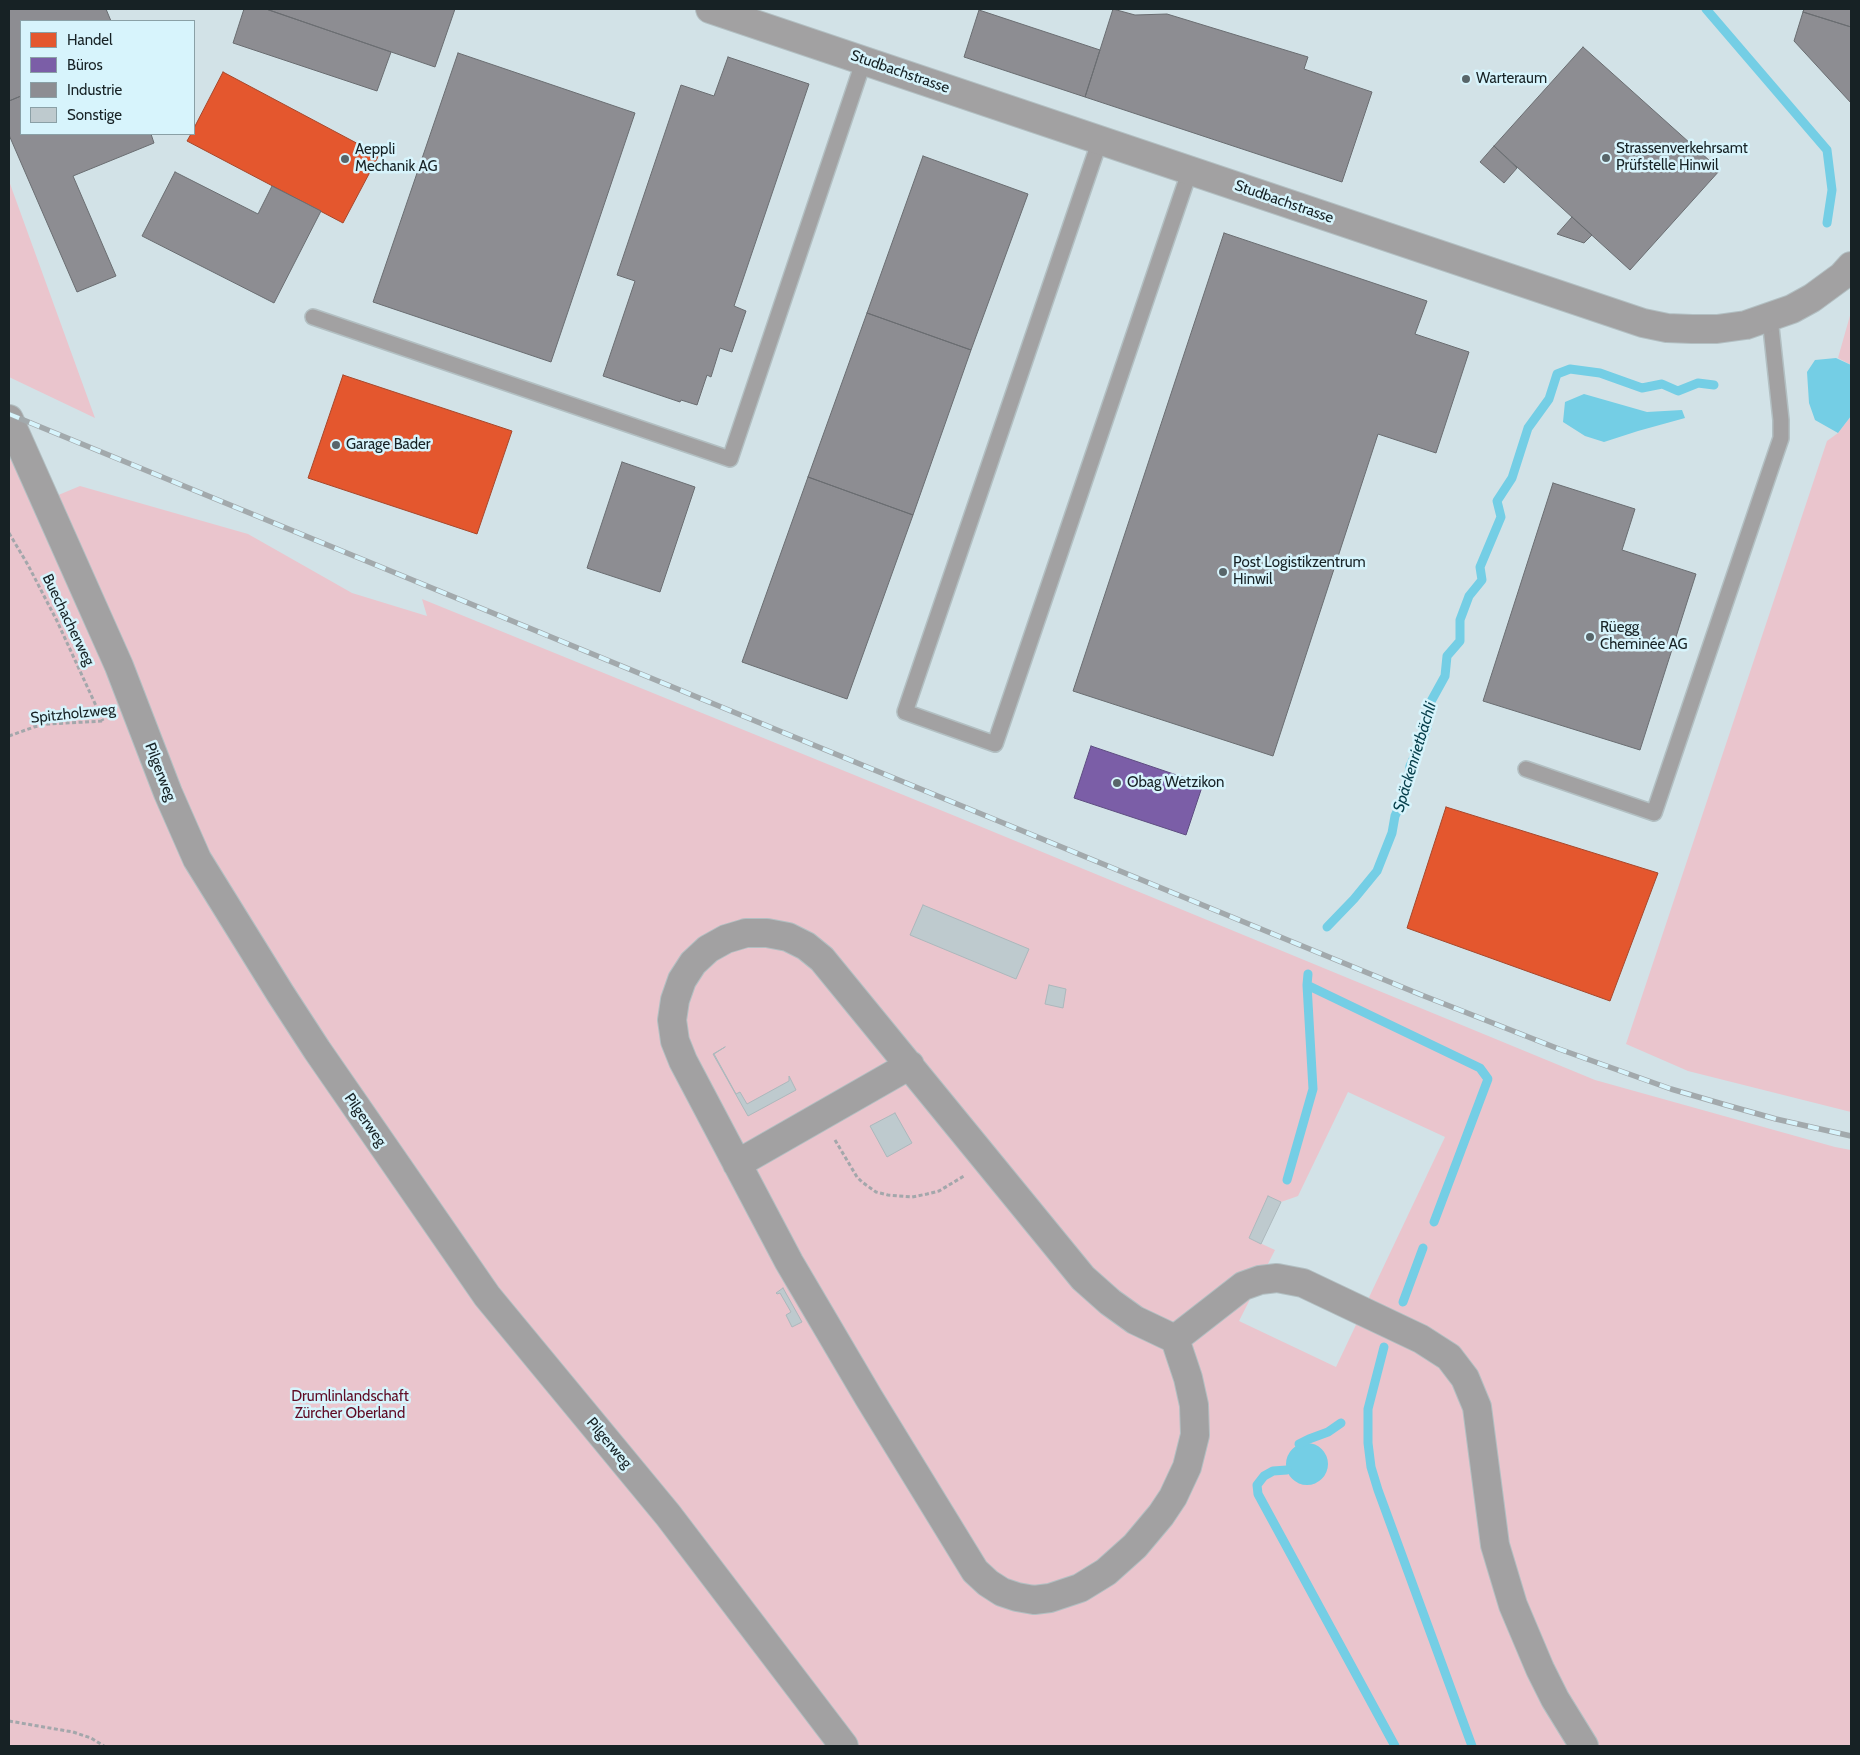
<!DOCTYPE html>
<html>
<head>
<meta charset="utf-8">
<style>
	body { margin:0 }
	#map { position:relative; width:1860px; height:1755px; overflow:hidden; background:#d2e2e7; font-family:Cabin,sans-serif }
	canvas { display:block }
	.frame { position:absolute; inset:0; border:10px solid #172225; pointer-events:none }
	.legend { position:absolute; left:20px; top:20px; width:175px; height:115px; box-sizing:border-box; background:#d7f4fc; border:1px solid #8aa0a6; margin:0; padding:6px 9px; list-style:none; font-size:15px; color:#172225 }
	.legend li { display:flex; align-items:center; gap:10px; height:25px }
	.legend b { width:25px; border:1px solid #8aa0a6 }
</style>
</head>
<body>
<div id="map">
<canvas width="1860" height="1755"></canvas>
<div class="frame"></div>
<ul class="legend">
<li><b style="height:14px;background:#e4572e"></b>Handel</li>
<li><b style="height:14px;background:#7b5ea7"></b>Büros</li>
<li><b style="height:14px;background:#8d8d92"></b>Industrie</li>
<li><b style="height:14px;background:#becace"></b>Sonstige</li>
</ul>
</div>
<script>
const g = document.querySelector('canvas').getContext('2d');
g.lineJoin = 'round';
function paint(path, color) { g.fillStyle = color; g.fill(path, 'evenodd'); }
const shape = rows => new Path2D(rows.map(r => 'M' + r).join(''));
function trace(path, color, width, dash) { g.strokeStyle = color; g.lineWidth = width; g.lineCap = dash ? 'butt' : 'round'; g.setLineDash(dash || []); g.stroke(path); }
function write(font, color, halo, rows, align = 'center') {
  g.font = font + ' Cabin,sans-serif'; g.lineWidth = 5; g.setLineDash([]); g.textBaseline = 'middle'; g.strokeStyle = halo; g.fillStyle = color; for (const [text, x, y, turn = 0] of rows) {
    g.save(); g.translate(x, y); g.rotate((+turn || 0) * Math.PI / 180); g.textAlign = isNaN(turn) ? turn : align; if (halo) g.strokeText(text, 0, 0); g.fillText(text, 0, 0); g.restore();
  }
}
const green = shape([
	[9,181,95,418,9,377],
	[1851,312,1851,365,1838,358],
	[1851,416,1851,1112,1688,1071,1626,1044,1827,441,1838,433],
	[9,459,32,466,56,496,80,486,248,534,352,593,427,616,422,599,955,816,1595,1080,1835,1147,1851,1150,1851,1746,9,1746],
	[1348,1092,1445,1137,1336,1367,1239,1321,1275,1250,1249,1238,1268,1197,1281,1202,1298,1196]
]);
const water = shape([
	[1836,358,1851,365,1851,416,1838,433,1815,420,1809,403,1807,372,1815,360],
	[1584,394,1647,412,1682,410,1685,418,1638,431,1604,442,1585,436,1563,422,1565,402],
	'1286 1464a21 21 0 1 1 42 0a21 21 0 1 1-42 0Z'
]);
const shops = shape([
	[223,72,379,155,343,223,187,141,191,134,194,134,194,128,223,72],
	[343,375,512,431,477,534,308,478,343,375],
	[1446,807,1658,873,1610,1001,1407,928,1446,807]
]);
const offices = shape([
	[1091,746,1203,784,1186,835,1074,798,1091,746]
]);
const industry = shape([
	[9,9,106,9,111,21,21,21,21,96,9,101,9,9],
	[244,9,266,9,391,52,377,91,233,43,244,9],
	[266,9,455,9,435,67,266,9],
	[1113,9,1135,15,1167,14,1308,57,1304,69,1372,92,1342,182,1085,97,1113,9],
	[1804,9,1851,9,1851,27,1803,12,1804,9],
	[979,10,1100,50,1085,97,964,57,979,10],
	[1803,12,1851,27,1851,103,1794,41,1803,12],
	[1583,47,1720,170,1630,270,1494,146,1583,47],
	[458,53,635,113,551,362,373,302,458,53],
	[728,57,809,84,734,306,746,311,732,352,720,348,711,377,707,375,697,405,681,400,680,402,603,376,635,281,617,275,681,85,714,96,728,57],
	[21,96,21,134,151,134,154,143,73,176,116,276,77,292,9,135,9,101,21,96],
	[1494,146,1517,168,1504,183,1480,162,1494,146],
	[923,156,1028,194,971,350,867,313,923,156],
	[175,172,258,214,272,186,321,211,274,303,142,236,175,172],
	[1572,217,1592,235,1584,243,1557,234,1572,217],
	[1224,233,1427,301,1415,334,1469,352,1436,453,1378,434,1273,756,1073,691,1224,233],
	[867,313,971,350,913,515,808,477,867,313],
	[622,462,695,487,660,592,587,568,622,462],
	[808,477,913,515,847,699,742,662,808,477],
	[1553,483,1635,509,1622,550,1696,574,1640,750,1483,701,1553,483]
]);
const stream = shape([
	[1706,9,1827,150,1832,190,1827,223],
	[1327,927,1354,899,1377,871,1392,833,1395,816,1407,790,1410,766,1427,728,1429,705,1445,676,1447,656,1460,641,1460,620,1469,596,1482,580,1480,567,1501,517,1497,501,1512,478,1528,428,1549,399,1557,374,1570,369,1600,373,1642,388,1662,384,1678,391,1698,383,1714,385],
	[1307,985,1480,1068,1488,1079,1434,1222],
	[1287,1180,1313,1089,1307,985,1308,974],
	[1403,1302,1423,1248],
	[1384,1347,1368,1409,1368,1443,1371,1467,1378,1490,1472,1746],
	[1299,1444,1309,1439,1328,1432,1341,1423],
	[1287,1470,1273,1471,1264,1476,1257,1485,1258,1494,1395,1746]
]);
const building = shape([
	[923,905,1029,949,1016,979,910,935,923,905],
	[1049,985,1066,989,1063,1008,1045,1004,1049,985],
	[725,1047,714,1054,736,1094,740,1092,747,1104,789,1081,789,1076,796,1090,748,1116,713,1054,725,1047],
	[895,1113,912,1143,887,1157,870,1126,895,1113],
	[1268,1196,1281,1202,1261,1244,1249,1238,1268,1196],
	[783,1288,802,1322,792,1327,786,1315,791,1312,780,1293,777,1294,776,1293,783,1288]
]);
const path = shape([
	[9,533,28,565,57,621,103,721],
	[9,736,34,727,48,724,104,721],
	[835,1140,857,1177,862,1182,876,1192,888,1195,912,1197,927,1194,939,1191,964,1176],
	[9,1721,73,1732,91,1738,104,1746]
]);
const lane = shape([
	[1100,140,905,712,995,744,1190,170],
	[313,317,730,459,864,60],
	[1526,769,1654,813,1781,438,1781,420,1770,318]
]);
const street = shape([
	[710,9,1643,323,1667,328,1692,329,1717,329,1746,325,1792,309,1812,298,1842,276,1851,266],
	[9,419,119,666,168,793,197,859,280,993,317,1050,487,1296,668,1515,844,1746],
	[746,933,767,933,788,937,806,946,822,959,1083,1278,1110,1302,1135,1320,1175,1339,1188,1378,1194,1405,1195,1435,1187,1467,1173,1497,1161,1515,1135,1546,1106,1572,1080,1588,1050,1598,1034,1600,1017,1597,1002,1592,988,1583,975,1571,869,1398,789,1262,683,1061,675,1041,672,1020,675,1000,682,980,693,963,708,949,726,939,746,933],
	[737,1164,910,1065],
	[1175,1339,1243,1286,1260,1280,1277,1278,1303,1283,1421,1339,1449,1357,1465,1378,1477,1407,1495,1545,1513,1605,1540,1669,1555,1699,1584,1746]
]);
const rail = shape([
	[9,414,1419,994,1559,1049,1671,1089,1726,1105,1776,1119,1851,1136]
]);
const markers = [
	[1466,79,5,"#586569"],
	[1606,158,5,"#586569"],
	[345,159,5,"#586569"],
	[336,445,5,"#586569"],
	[1223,572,5,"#586569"],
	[1590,637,5,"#586569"],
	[1117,783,5,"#586569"]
];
const streetNames = [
	["Studbachstrasse",900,72,19],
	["Studbachstrasse",1284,202,19],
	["Buechacherweg",68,620,64],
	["Spitzholzweg",73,714,-6],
	["Pilgerweg",160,772,69],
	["Pilgerweg",365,1120,55],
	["Pilgerweg",609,1443,50]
];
const poiNames = [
	["Warteraum",1476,79],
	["Strassenverkehrsamt",1616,149],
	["Prüfstelle Hinwil",1616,166],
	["Aeppli",355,150],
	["Mechanik AG",355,167],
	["Garage Bader",346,445],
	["Post Logistikzentrum",1233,563],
	["Hinwil",1233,580],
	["Rüegg",1600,628],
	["Cheminée AG",1600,645],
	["Obag Wetzikon",1127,783]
];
const parkNames = [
	["Drumlinlandschaft",350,1397],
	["Zürcher Oberland",350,1414]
];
const waterNames = [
	["Späckenrietbächli",1415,757,-73]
];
paint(green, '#eac5cd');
paint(water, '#74cee5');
paint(shops, '#e4572e');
trace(shops, '#a6472b', 1);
paint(offices, '#7b5ea7');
trace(offices, '#5d4c80', 1);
paint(industry, '#8d8d92');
trace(industry, '#6a6d71', 1);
trace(stream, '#74cee5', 9);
paint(building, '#becace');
trace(building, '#acb8bc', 1);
trace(lane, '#b2bfc2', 18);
trace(street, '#b2bfc2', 30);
trace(path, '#a3a7ab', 3, [4, 2.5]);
trace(lane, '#a2a1a2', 15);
trace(street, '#a2a1a2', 28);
trace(rail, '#a2a9ac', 5.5);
trace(rail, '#d7f4fc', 4, [11]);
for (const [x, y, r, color] of markers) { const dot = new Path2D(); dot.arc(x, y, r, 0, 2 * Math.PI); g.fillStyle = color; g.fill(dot); trace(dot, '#d7f4fc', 2); }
write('15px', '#172225', '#d7f4fc', streetNames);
write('15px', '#172225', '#d7f4fc', poiNames, 'left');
write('15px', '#600b24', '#d7f4fc', parkNames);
write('italic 16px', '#063f4b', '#d7f4fc', waterNames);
</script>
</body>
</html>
